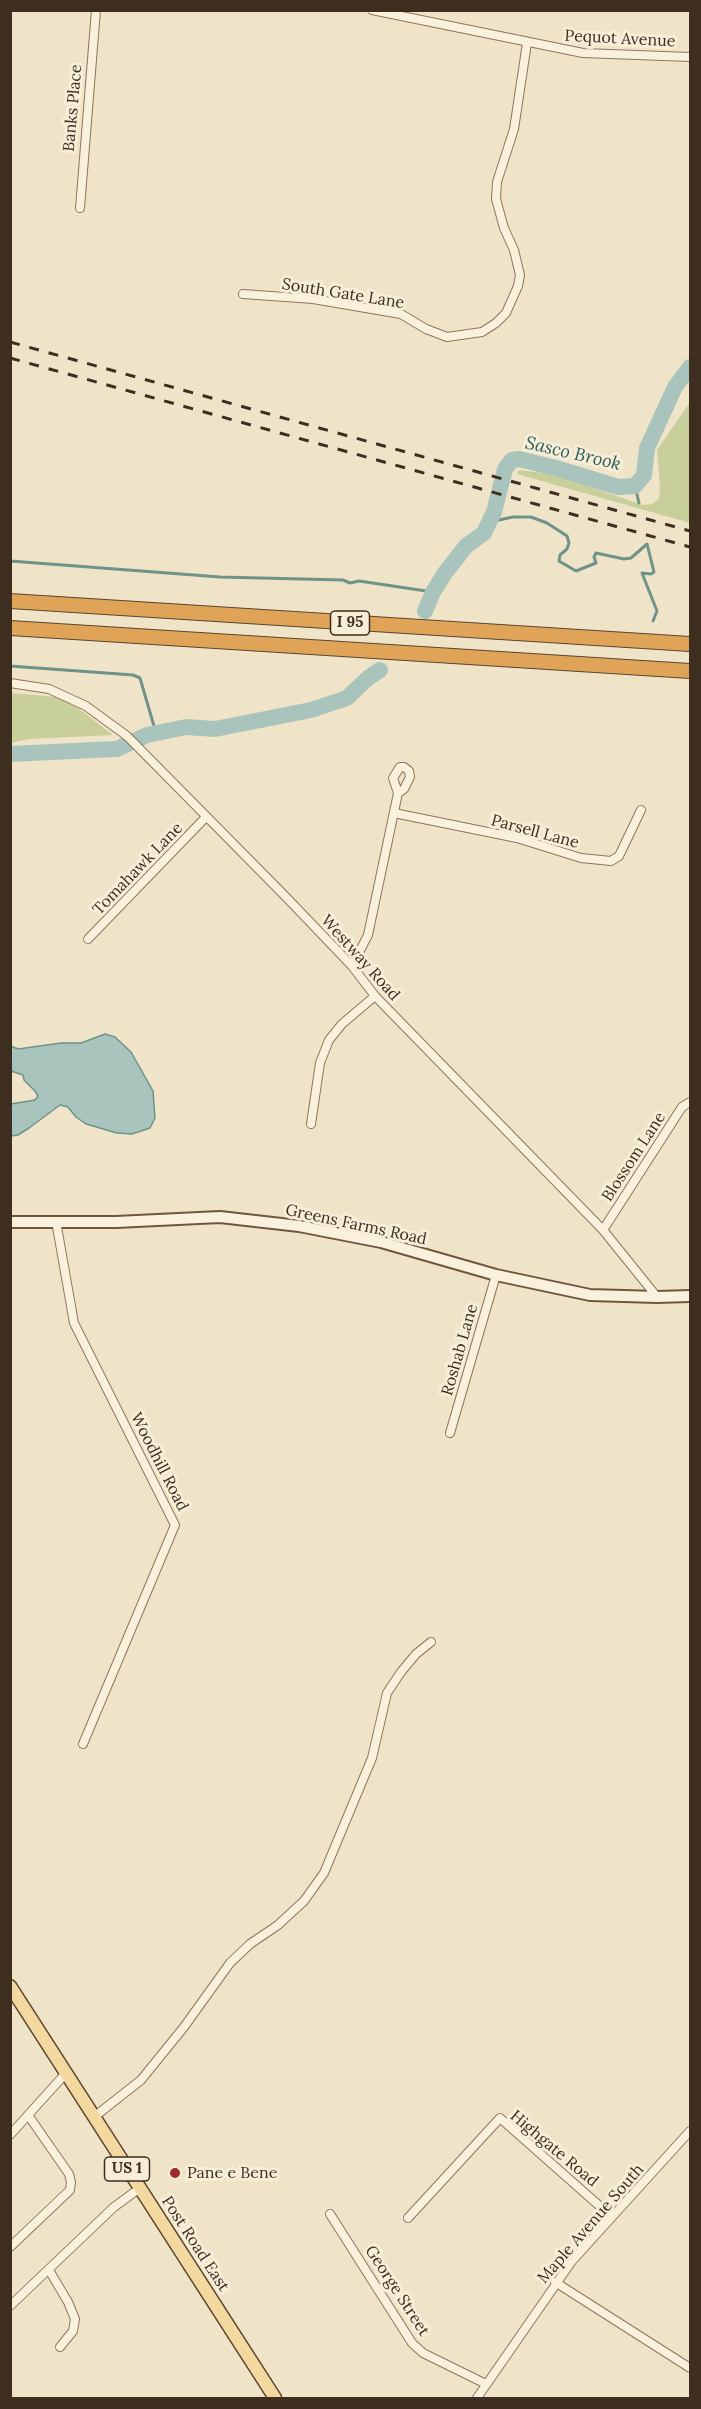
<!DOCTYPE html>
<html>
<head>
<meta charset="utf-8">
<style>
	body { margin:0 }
	#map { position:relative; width:701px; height:2409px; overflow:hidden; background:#f0e4c8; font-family:Lora,serif }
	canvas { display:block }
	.frame { position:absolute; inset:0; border:12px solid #3d2e20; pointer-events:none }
</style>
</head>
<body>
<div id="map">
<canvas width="701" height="2409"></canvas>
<div class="frame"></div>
</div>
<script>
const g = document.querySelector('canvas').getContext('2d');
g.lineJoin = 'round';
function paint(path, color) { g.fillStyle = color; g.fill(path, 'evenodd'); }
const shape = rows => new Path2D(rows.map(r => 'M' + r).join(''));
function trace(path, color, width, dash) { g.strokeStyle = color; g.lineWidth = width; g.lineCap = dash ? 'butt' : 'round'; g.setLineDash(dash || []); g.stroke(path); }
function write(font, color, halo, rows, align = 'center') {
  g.font = font + ' Lora,serif'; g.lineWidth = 6; g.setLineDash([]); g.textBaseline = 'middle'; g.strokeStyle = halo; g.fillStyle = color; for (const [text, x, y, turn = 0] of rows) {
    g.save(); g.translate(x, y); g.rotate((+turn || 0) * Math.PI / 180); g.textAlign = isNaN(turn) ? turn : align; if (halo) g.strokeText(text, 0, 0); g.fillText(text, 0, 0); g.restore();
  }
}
const green = shape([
	[690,402,690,523,517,474,519,470,552,474,643,505,652,504,659,499,660,487,657,450],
	[10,693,57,697,78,708,113,735,29,739,11,743]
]);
const water = shape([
	[105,1034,115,1037,131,1052,153,1091,155,1118,150,1128,132,1134,117,1133,86,1124,76,1117,68,1107,60,1105,29,1128,18,1135,11,1136,11,1104,35,1100,38,1096,35,1091,24,1080,23,1075,11,1071,11,1046,18,1049,61,1043,81,1043,105,1034]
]);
const stream = shape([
	[635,486,639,503],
	[489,522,513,517,531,517,547,523,567,536,569,543,567,549,560,555,559,561,576,571,596,563,594,557,596,553,624,559,631,558,647,544,654,572,651,574,642,573,657,611,653,621],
	[10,561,220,577,343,580,350,583,359,581,433,592],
	[10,666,133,675,140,678,156,733]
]);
const river = shape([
	[425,611,433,592,445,573,466,546,484,533,494,512,505,469,512,460,519,459,556,468,618,487,635,486,644,475,647,448,675,387,690,367],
	[10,754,117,749,147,735,186,727,215,729,311,710,347,698,368,678,380,670]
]);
const street = shape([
	[372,10,583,53,690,57],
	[80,208,96,10],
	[243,294,313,299,401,314,426,329,447,337,482,332,496,323,506,313,518,286,520,275,514,250,504,228,496,199,497,182,514,129,527,43],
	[10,683,49,689,86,706,127,736,286,897,352,966,375,996,603,1230,657,1297],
	[394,813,517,838,581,858,611,861,619,856,641,810],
	[88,939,206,817],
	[352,966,368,935,398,793,393,778,400,767,404,767,409,771,410,777,404,789,398,793],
	[311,1124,320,1063,329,1040,342,1024,375,996],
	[56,1221,74,1323,175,1525,83,1744],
	[603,1230,682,1107,690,1102],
	[450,1433,496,1275],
	[94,2117,141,2080,184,2027,230,1963,250,1944,278,1925,304,1901,324,1873,372,1758,387,1693,401,1672,416,1654,431,1642],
	[10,2135,66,2073],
	[330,2214,412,2343,423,2353,486,2384],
	[408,2218,500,2118,612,2217],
	[10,2247,70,2190,71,2182,69,2174,28,2115],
	[49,2270,68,2302,75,2319,73,2331,60,2347],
	[555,2282,690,2368],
	[10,2306,114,2207,140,2188],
	[477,2398,572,2261,690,2131]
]);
const secondary = shape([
	[10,1222,116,1222,220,1217,299,1226,381,1242,496,1275,590,1295,657,1297,690,1296]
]);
const primary = shape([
	[10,1986,275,2398]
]);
const highway = shape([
	[10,601,690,644],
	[10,628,690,671]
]);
const rail = shape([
	[10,342,690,531],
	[10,358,690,547]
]);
const markers = [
	[175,2173,6,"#9e2a2b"]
];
const shields = [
	[350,623,39],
	[127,2169,45]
];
const shieldNames = [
	["I 95",350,623],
	["US 1",127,2169]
];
const streetNames = [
	["Pequot Avenue",620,39,3],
	["Banks Place",73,108,-85],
	["South Gate Lane",343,294,9],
	["Parsell Lane",535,832,15],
	["Tomahawk Lane",138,869,-46],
	["Westway Road",360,958,48],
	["Blossom Lane",634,1157,-57],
	["Greens Farms Road",356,1225,12],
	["Roshab Lane",460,1350,-74],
	["Woodhill Road",159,1462,63],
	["Highgate Road",554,2149,40],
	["Maple Avenue South",591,2224,-49],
	["Post Road East",195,2244,57],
	["George Street",397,2291,57]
];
const poiNames = [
	["Pane e Bene",187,2173]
];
const waterNames = [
	["Sasco Brook",573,454,13]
];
paint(green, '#c9cf9b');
paint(water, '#a9c4bc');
trace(water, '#6f938a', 1.5);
trace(stream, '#6f938a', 3);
trace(river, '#a9c4bc', 16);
trace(street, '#8d765c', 10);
trace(secondary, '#6f573f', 14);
trace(primary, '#5b4430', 15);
trace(highway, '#5b4430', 16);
trace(street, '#faf1dc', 8);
trace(secondary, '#faf1dc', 10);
trace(primary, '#f3d9a0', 12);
trace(highway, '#e0a458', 14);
trace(rail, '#3d2e20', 3, [10, 10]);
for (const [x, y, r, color] of markers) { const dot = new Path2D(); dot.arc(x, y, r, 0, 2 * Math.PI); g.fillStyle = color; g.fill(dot); trace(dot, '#f7eed8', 2); }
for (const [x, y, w] of shields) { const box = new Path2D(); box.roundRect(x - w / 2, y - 12, w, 24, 4.5); g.fillStyle = '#f7eed8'; g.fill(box); trace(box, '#3d2e20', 1.5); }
write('bold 15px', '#3d2e20', null, shieldNames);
write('16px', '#3d2e20', '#f7eed8', streetNames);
write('16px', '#3d2e20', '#f7eed8', poiNames, 'left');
write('italic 18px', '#2f5d5a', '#f7eed8', waterNames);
</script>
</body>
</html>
